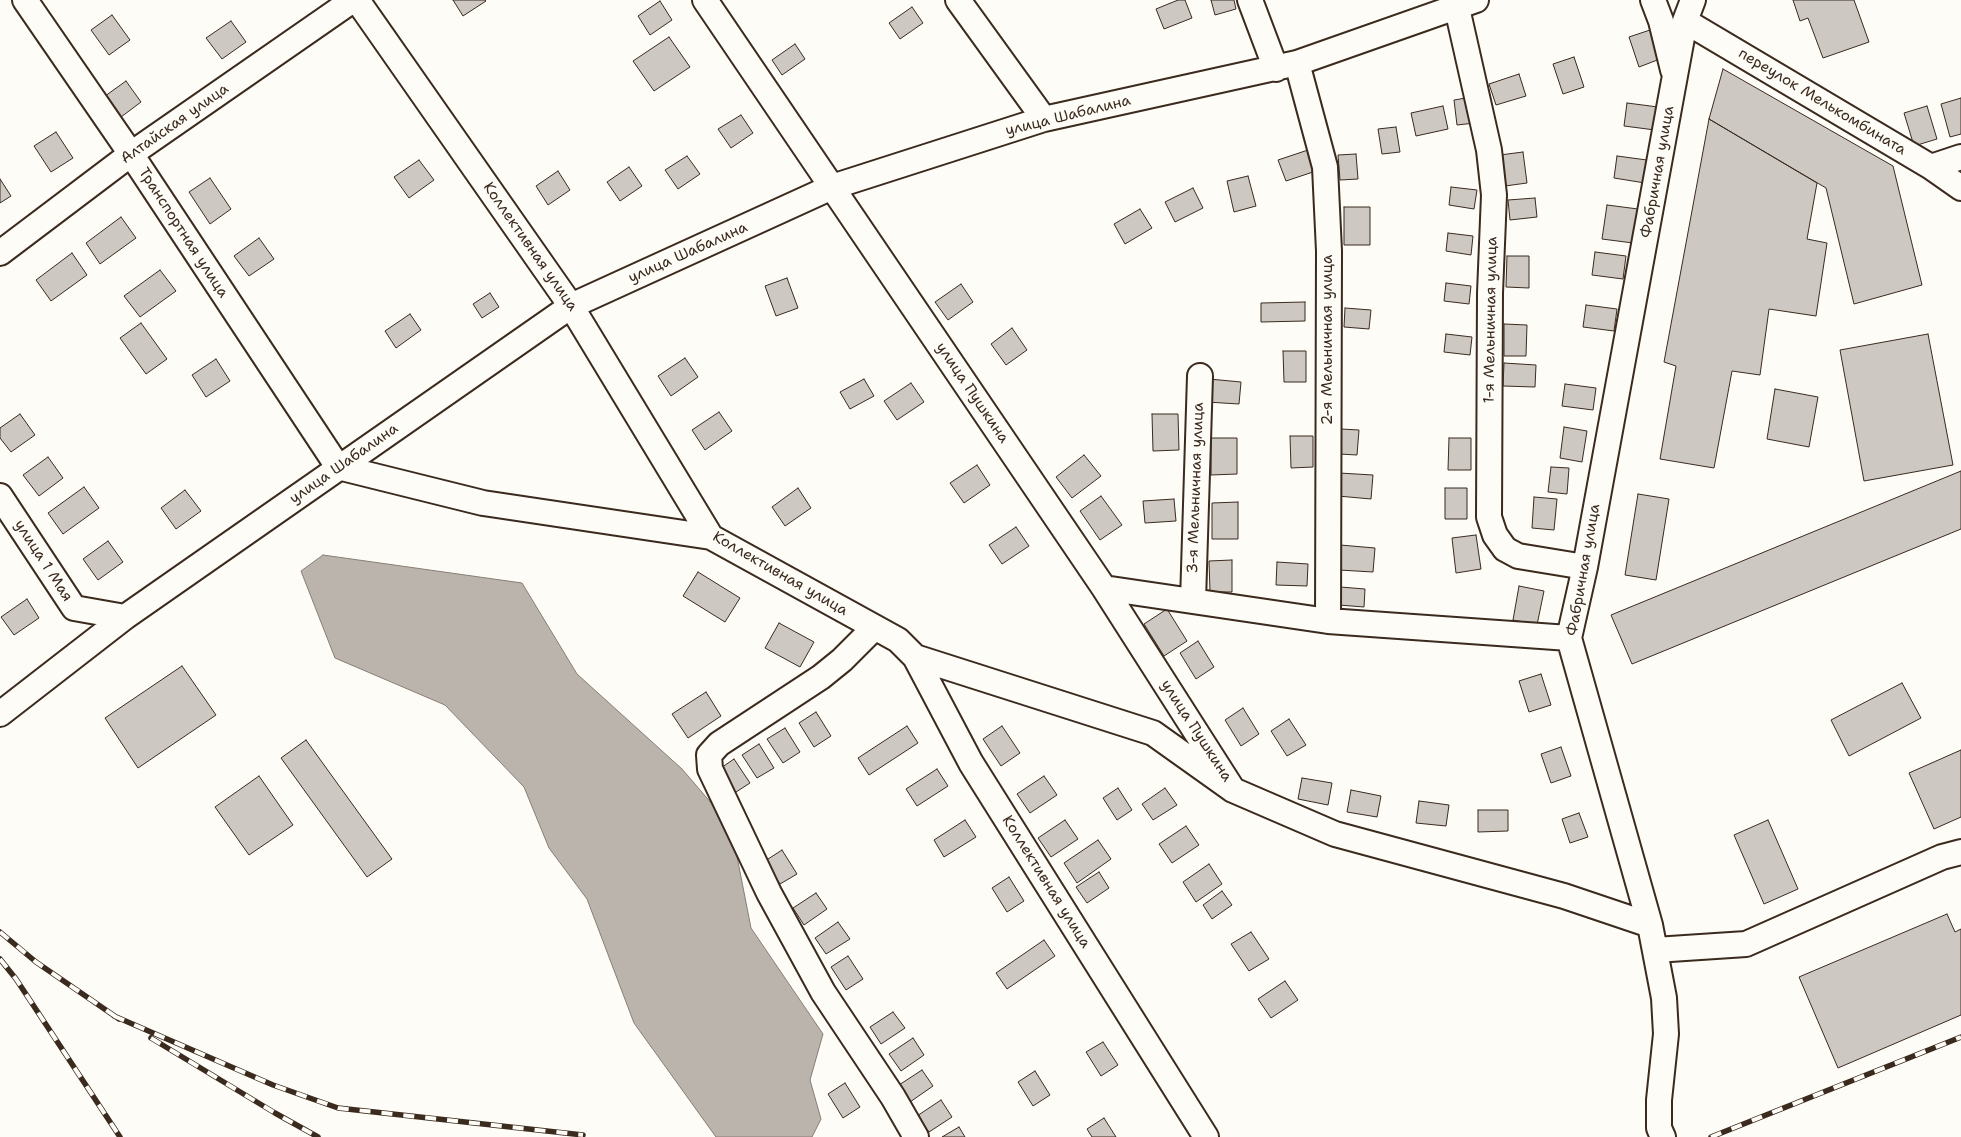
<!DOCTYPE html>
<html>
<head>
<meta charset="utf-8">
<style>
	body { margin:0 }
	canvas { display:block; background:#fdfcf7 }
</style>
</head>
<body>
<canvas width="1961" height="1137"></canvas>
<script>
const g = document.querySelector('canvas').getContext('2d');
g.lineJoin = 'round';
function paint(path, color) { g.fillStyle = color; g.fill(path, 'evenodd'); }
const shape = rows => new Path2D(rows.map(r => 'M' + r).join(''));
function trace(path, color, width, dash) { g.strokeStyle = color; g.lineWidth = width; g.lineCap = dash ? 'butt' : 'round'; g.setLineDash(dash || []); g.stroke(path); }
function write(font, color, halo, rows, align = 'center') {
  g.font = font + ' "Shantell Sans",sans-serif'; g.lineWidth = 4.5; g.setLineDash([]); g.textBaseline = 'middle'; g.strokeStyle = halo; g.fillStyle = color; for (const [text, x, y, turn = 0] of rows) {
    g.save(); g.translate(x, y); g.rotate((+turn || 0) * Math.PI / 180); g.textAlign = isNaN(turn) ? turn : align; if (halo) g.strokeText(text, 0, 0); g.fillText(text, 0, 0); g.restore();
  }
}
const water = shape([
	[323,555,522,583,577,674,682,769,731,826,751,928,823,1034,810,1080,821,1119,812,1137,716,1137,634,1023,587,899,549,848,524,787,445,705,335,658,301,571,323,555]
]);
const building = shape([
	[453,0,485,0,486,1,463,16,453,0],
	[1178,0,1185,0,1192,18,1164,29,1156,9,1178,0],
	[1211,0,1234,0,1236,9,1215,15,1211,0],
	[1793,0,1854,0,1869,42,1823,58,1808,18,1800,21,1793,0],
	[660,1,672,20,650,35,638,16,660,1],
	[912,7,923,23,900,39,889,23,912,7],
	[112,15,130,40,109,55,91,30,112,15],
	[231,21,246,42,222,59,206,38,231,21],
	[1650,30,1660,59,1639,67,1629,37,1650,30],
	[669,37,690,67,654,91,633,61,669,37],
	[795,44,805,59,782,75,772,60,795,44],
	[1574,57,1584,87,1563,94,1553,64,1574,57],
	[1723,69,1893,166,1922,285,1854,304,1826,188,1709,119,1723,69],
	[1519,74,1526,96,1496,105,1489,84,1519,74],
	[126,81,141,102,117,120,101,99,126,81],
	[1472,97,1475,123,1457,125,1454,100,1472,97],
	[1961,98,1961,134,1950,137,1941,104,1961,98],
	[1627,103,1658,107,1655,130,1624,126,1627,103],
	[1443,106,1448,129,1416,136,1411,113,1443,106],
	[1927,106,1937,139,1914,146,1904,113,1927,106],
	[741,115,753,133,731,148,718,129,741,115],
	[1709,119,1817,183,1807,239,1827,243,1816,316,1769,309,1760,375,1732,371,1714,468,1660,459,1676,366,1664,362,1709,119],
	[1396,127,1400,152,1382,154,1378,129,1396,127],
	[56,132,73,158,51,172,34,146,56,132],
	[1308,150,1316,171,1286,181,1278,160,1308,150],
	[1523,152,1527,183,1505,186,1500,155,1523,152],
	[1356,154,1358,179,1340,180,1338,155,1356,154],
	[687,156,700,174,678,189,665,170,687,156],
	[1617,156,1647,160,1645,183,1614,178,1617,156],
	[419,160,434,180,409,198,394,177,419,160],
	[629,167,642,186,620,201,607,182,629,167],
	[558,171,570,190,548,205,536,186,558,171],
	[1248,176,1256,206,1234,212,1227,181,1248,176],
	[210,178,231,209,210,224,189,192,210,178],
	[0,179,11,196,0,203,0,179],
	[1451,187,1477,190,1474,209,1449,205,1451,187],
	[1193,188,1203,208,1175,222,1165,202,1193,188],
	[1535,198,1537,217,1510,220,1508,200,1535,198],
	[1607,205,1638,209,1633,243,1602,239,1607,205],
	[1344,207,1370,207,1370,245,1344,245,1344,207],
	[1140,209,1152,228,1125,244,1114,224,1140,209],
	[121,217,136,238,100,264,86,243,121,217],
	[1448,233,1473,236,1471,255,1446,251,1448,233],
	[259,238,274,259,249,276,234,256,259,238],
	[1595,252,1626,256,1623,279,1592,275,1595,252],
	[72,253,87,275,51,301,36,280,72,253],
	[1507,256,1529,256,1529,288,1506,287,1507,256],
	[160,270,176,291,140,317,124,296,160,270],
	[787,278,798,308,776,316,765,286,787,278],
	[1446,283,1471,286,1469,304,1444,301,1446,283],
	[961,284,973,302,948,320,935,302,961,284],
	[490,293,499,307,482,318,473,304,490,293],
	[1305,302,1305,321,1261,322,1261,303,1305,302],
	[1586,305,1617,309,1614,331,1583,327,1586,305],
	[1345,308,1371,310,1369,329,1344,327,1345,308],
	[410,314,421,330,396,348,385,331,410,314],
	[141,323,167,359,146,374,120,338,141,323],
	[1504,324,1527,325,1526,356,1504,356,1504,324],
	[1012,328,1027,350,1006,365,991,344,1012,328],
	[1446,334,1472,337,1470,355,1444,352,1446,334],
	[1928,334,1953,465,1864,481,1840,350,1928,334],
	[1283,351,1306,351,1306,382,1284,382,1283,351],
	[685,358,698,377,671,396,658,376,685,358],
	[216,359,230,381,206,397,192,375,216,359],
	[1504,363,1536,365,1535,387,1503,386,1504,363],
	[864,379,874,396,850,409,840,392,864,379],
	[1209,379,1241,382,1239,404,1207,402,1209,379],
	[911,383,924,402,897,420,884,401,911,383],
	[1565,384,1596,388,1593,410,1562,406,1565,384],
	[1775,389,1818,397,1809,447,1767,439,1775,389],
	[719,412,732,431,705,450,692,430,719,412],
	[20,414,35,435,11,452,0,438,0,428,20,414],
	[1152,414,1178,414,1179,450,1153,451,1152,414],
	[1564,427,1587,431,1582,462,1560,458,1564,427],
	[1341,429,1359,430,1357,455,1339,454,1341,429],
	[1290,436,1313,436,1313,467,1291,468,1290,436],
	[1211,438,1237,438,1237,474,1211,475,1211,438],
	[1449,438,1471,438,1471,470,1448,470,1449,438],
	[1084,455,1101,476,1072,498,1056,477,1084,455],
	[48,457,63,478,39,496,23,475,48,457],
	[977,465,990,485,964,503,950,483,977,465],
	[1551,467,1569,468,1567,494,1548,492,1551,467],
	[1961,471,1961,529,1632,664,1611,615,1961,471],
	[1339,473,1373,475,1371,499,1338,496,1339,473],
	[84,487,99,508,63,534,48,513,84,487],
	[798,488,811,508,785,526,772,507,798,488],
	[1445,488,1467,488,1467,519,1445,519,1445,488],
	[185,490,201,511,176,529,161,508,185,490],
	[1638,494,1669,499,1656,580,1625,575,1638,494],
	[1101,496,1122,525,1100,540,1080,511,1101,496],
	[1534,497,1557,499,1554,530,1532,528,1534,497],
	[1174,499,1176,521,1145,523,1143,501,1174,499],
	[1238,502,1238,539,1212,539,1212,503,1238,502],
	[1016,527,1029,546,1002,564,989,545,1016,527],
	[1476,535,1481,569,1456,573,1452,538,1476,535],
	[108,541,123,562,98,580,83,559,108,541],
	[1340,545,1375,548,1373,572,1339,570,1340,545],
	[1232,560,1232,592,1210,592,1209,561,1232,560],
	[1277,562,1308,564,1307,586,1276,585,1277,562],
	[698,572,740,598,725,622,683,596,698,572],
	[1519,586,1544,591,1537,625,1513,620,1519,586],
	[1340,587,1365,589,1364,607,1339,605,1340,587],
	[27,599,39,618,14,635,1,617,27,599],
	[1167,609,1187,641,1164,656,1144,624,1167,609],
	[779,623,814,642,800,667,765,648,779,623],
	[1198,641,1214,667,1196,679,1180,653,1198,641],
	[182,666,216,715,138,768,105,718,182,666],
	[1541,674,1551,705,1529,712,1519,681,1541,674],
	[1902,683,1921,718,1849,756,1831,720,1902,683],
	[706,692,721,716,688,738,672,714,706,692],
	[1243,708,1259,734,1241,746,1225,720,1243,708],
	[816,712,831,736,814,747,799,723,816,712],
	[1289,719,1306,745,1287,756,1271,731,1289,719],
	[907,726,918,743,869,775,858,758,907,726],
	[1002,726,1020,753,1001,766,983,739,1002,726],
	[785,728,800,752,783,763,767,739,785,728],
	[306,740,392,859,367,877,281,758,306,740],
	[759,744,774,768,757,778,742,755,759,744],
	[1561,747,1571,776,1551,783,1541,754,1561,747],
	[1961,750,1961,817,1934,829,1909,773,1961,750],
	[734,759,750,783,733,794,718,770,734,759],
	[937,769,948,786,917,806,906,789,937,769],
	[259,776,293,825,249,855,215,807,259,776],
	[1044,776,1057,795,1030,813,1017,794,1044,776],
	[1302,778,1332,783,1328,805,1298,799,1302,778],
	[1118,788,1132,810,1117,820,1103,798,1118,788],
	[1165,788,1177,805,1153,820,1142,804,1165,788],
	[1351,790,1381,796,1377,817,1347,812,1351,790],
	[1419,801,1449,805,1446,826,1416,823,1419,801],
	[1478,810,1508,810,1508,831,1478,832,1478,810],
	[1579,813,1588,837,1570,843,1562,819,1579,813],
	[965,820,976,837,944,857,934,840,965,820],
	[1065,820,1078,839,1051,857,1038,838,1065,820],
	[1768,820,1798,889,1764,904,1734,835,1768,820],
	[1186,826,1199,845,1172,863,1159,844,1186,826],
	[1098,840,1111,859,1077,883,1064,863,1098,840],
	[782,850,797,874,780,884,765,861,782,850],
	[1209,864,1222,884,1196,902,1183,882,1209,864],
	[1099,872,1109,888,1087,903,1076,887,1099,872],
	[1009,877,1024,901,1007,912,992,888,1009,877],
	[1222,891,1232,905,1212,919,1203,905,1222,891],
	[816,893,827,909,804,925,793,908,816,893],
	[1947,914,1955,932,1961,929,1961,1015,1838,1068,1799,977,1947,914],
	[838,922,850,939,826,954,815,938,838,922],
	[1251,932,1269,959,1249,971,1231,944,1251,932],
	[1044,940,1055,956,1007,989,996,973,1044,940],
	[848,956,863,979,846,990,831,967,848,956],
	[1285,981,1298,1000,1271,1018,1258,999,1285,981],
	[893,1012,905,1028,881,1044,870,1027,893,1012],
	[913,1038,924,1055,901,1071,889,1054,913,1038],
	[1103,1042,1118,1065,1101,1076,1086,1052,1103,1042],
	[922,1070,933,1086,910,1102,899,1085,922,1070],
	[1035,1071,1050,1095,1033,1106,1018,1082,1035,1071],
	[845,1083,860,1107,843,1118,828,1094,845,1083],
	[941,1100,952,1117,929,1132,917,1116,941,1100],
	[1104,1118,1116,1137,1092,1137,1087,1129,1104,1118],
	[959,1127,965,1137,942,1137,959,1127]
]);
const minor = shape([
	[25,0,131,154,338,467,483,503,711,537],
	[357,0,571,306,711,537,898,640,915,657,971,763,1206,1137],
	[705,0,1104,588,1233,790],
	[958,0,1044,119],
	[1250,0,1276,69],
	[1653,0,1661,21,1673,70],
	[1457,8,1489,150,1494,195,1490,293,1489,517,1495,535,1505,549,1518,556,1585,567],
	[1685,21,1931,167,1961,157],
	[1297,63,1325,167,1329,251,1328,621],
	[1931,167,1961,188],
	[0,253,131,154,353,0],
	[0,496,74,608,125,617],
	[1104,588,1328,621,1569,638],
	[1193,601,1200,376],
	[874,628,842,660,821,677,719,744,709,755,710,769,769,893,823,992,893,1097,916,1137],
	[915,657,1153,733,1233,790,1335,834,1564,896,1650,925],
	[0,714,125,617,571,306,832,187,1044,119,1297,63,1476,0],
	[1655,950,1746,944,1942,857,1961,852],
	[1663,1137,1659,1128,1659,1100,1666,1034,1664,998,1650,925,1569,638,1585,567,1685,21,1693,0]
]);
const rail = shape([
	[0,932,36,962,119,1019],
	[0,959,16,979,120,1137],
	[114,1016,273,1085,338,1108,583,1135],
	[151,1038,275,1113,318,1137],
	[1711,1137,1961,1037]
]);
const streetNames = [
	["переулок Мелькомбината",1822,102,31],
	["улица Шабалина",1068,116,-14],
	["Алтайская улица",175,124,-35],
	["Фабричная улица",1658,172,-80],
	["Транспортная улица",183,233,57],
	["Коллективная улица",530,247,55],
	["улица Шабалина",688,253,-24],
	["1-я Мельничная улица",1491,320,-89],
	["2-я Мельничная улица",1328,340,-90],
	["улица Пушкина",972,393,56],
	["улица Шабалина",344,464,-35],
	["3-я Мельничная улица",1196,488,-88],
	["улица 1 Мая",43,561,57],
	["Фабричная улица",1584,570,-80],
	["Коллективная улица",780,574,30],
	["улица Пушкина",1196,731,57],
	["Коллективная улица",1046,882,58]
];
paint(water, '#bbb4ad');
trace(water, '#887d74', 1);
paint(building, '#cdc8c2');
trace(building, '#3b2a1e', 1);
trace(minor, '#3b2a1e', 28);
trace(minor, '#fdfcf7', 24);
trace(rail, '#3b2a1e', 5.5);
trace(rail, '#fdfcf7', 4, [11]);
write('15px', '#3b2a1e', '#fdfcf7', streetNames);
</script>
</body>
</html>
